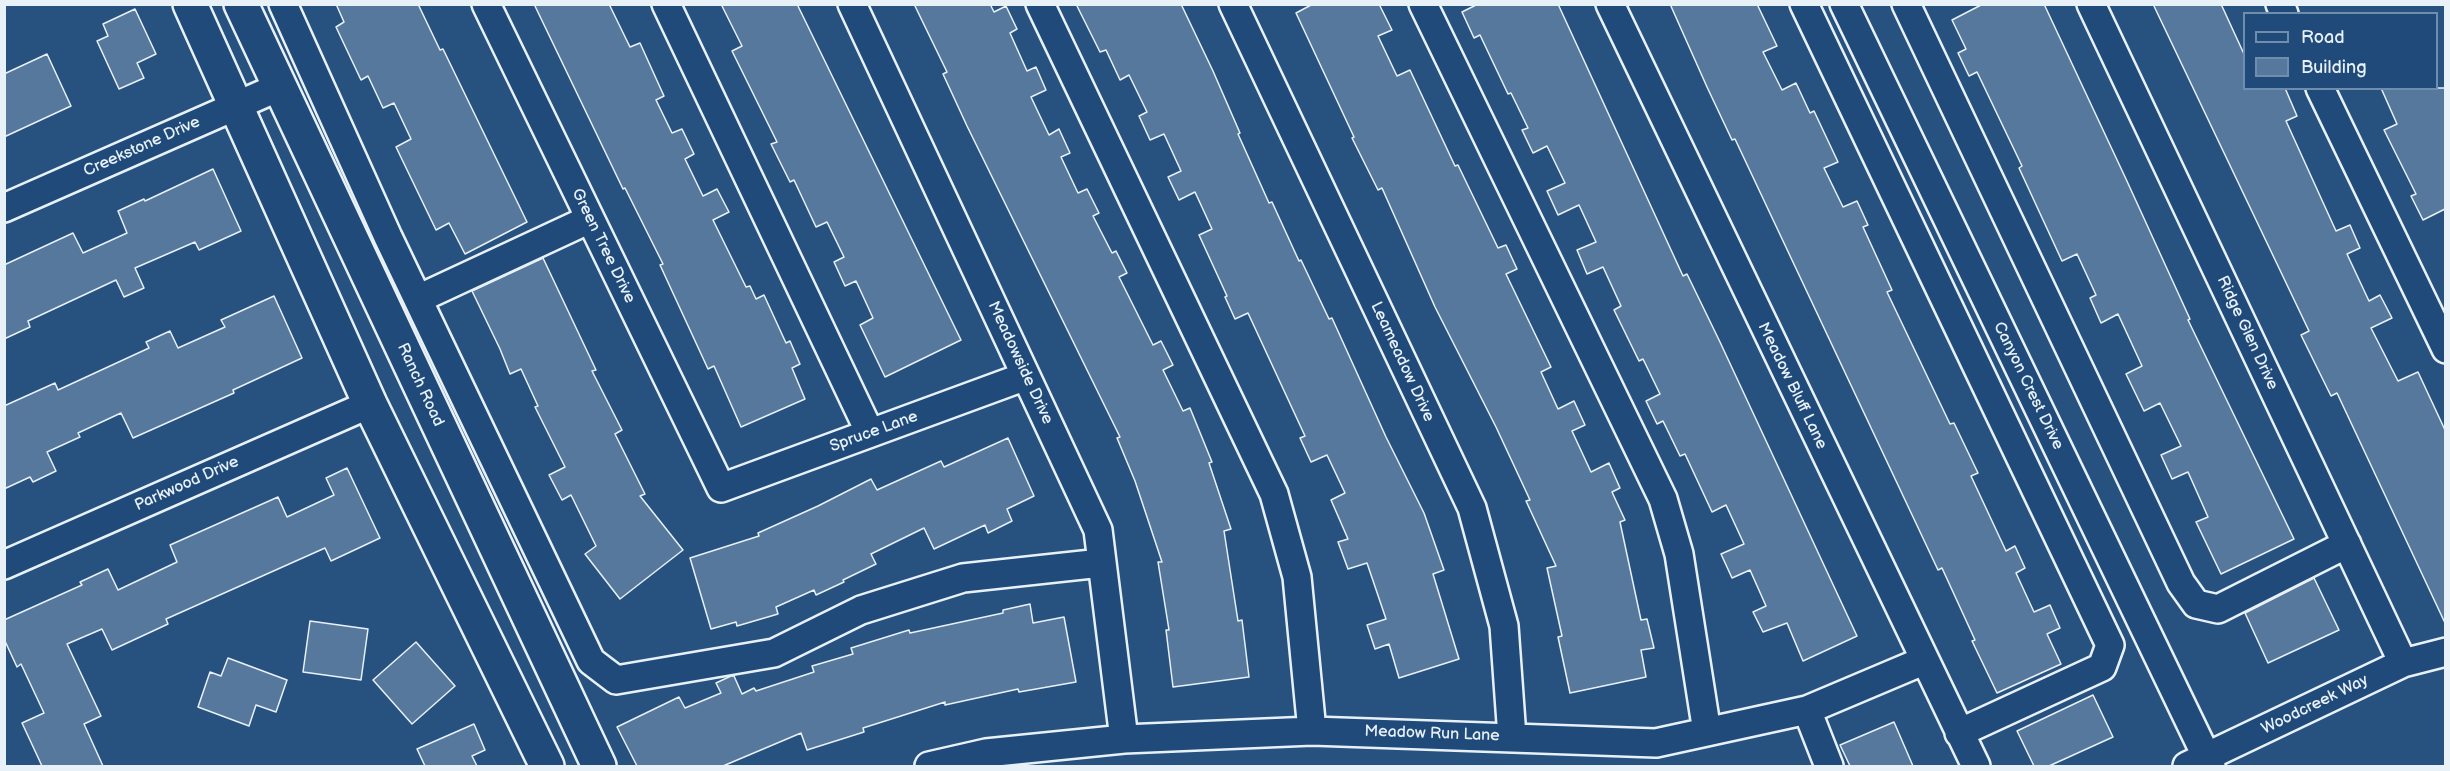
<!DOCTYPE html>
<html>
<head>
<meta charset="utf-8">
<style>
	body { margin:0 }
	#map { position:relative; width:2450px; height:771px; overflow:hidden; background:#27517f; font-family:"Balsamiq Sans",sans-serif }
	canvas { display:block }
	.frame { position:absolute; inset:0; border:6px solid #e8f1f8; pointer-events:none }
	.legend { position:absolute; left:2243px; top:12px; width:195px; height:78px; box-sizing:border-box; background:#1f4a7a; border:2px solid #6f8dac; margin:0; padding:8px 10px; list-style:none; font-size:18px; color:#e8f1f8 }
	.legend li { display:flex; align-items:center; gap:12px; height:30px }
	.legend b { width:30px; border:2px solid #6f8dac }
</style>
</head>
<body>
<div id="map">
<canvas width="2450" height="771"></canvas>
<div class="frame"></div>
<ul class="legend">
<li><b style="height:8px;background:#1f4a7a"></b>Road</li>
<li><b style="height:16px;background:#57789d"></b>Building</li>
</ul>
</div>
<script>
const g = document.querySelector('canvas').getContext('2d');
g.lineJoin = 'round';
function paint(path, color) { g.fillStyle = color; g.fill(path, 'evenodd'); }
const shape = rows => new Path2D(rows.map(r => 'M' + r).join(''));
function trace(path, color, width, dash) { g.strokeStyle = color; g.lineWidth = width; g.lineCap = dash ? 'butt' : 'round'; g.setLineDash(dash || []); g.stroke(path); }
function write(font, color, halo, rows, align = 'center') {
  g.font = font + ' "Balsamiq Sans",sans-serif'; g.lineWidth = 4.5; g.setLineDash([]); g.textBaseline = 'middle'; g.strokeStyle = halo; g.fillStyle = color; for (const [text, x, y, turn = 0] of rows) {
    g.save(); g.translate(x, y); g.rotate((+turn || 0) * Math.PI / 180); g.textAlign = isNaN(turn) ? turn : align; if (halo) g.strokeText(text, 0, 0); g.fillText(text, 0, 0); g.restore();
  }
}
const building = shape([
	[336,4,418,4,440,50,443,49,527,222,465,254,449,223,436,230,396,147,411,139,394,103,383,108,368,76,361,80,336,27,344,22,336,4],
	[534,4,609,4,630,47,640,43,664,96,656,100,672,133,682,129,694,154,685,159,703,196,717,189,729,212,713,220,746,287,750,286,756,299,764,295,786,343,790,341,800,364,792,368,805,399,741,427,714,366,708,369,660,265,663,264,625,188,623,189,534,4],
	[721,4,797,4,961,340,885,377,860,325,873,318,856,281,845,286,834,262,844,257,827,222,816,227,794,180,790,182,771,144,777,142,732,51,742,46,721,4],
	[914,4,990,4,994,12,1006,6,1017,29,1010,33,1027,71,1036,67,1046,90,1031,97,1049,135,1059,129,1070,153,1061,157,1078,193,1087,189,1099,213,1093,216,1112,253,1116,251,1127,273,1119,277,1153,345,1161,341,1173,365,1163,370,1183,411,1190,408,1212,462,1209,463,1231,529,1224,531,1238,621,1242,620,1249,677,1173,687,1166,630,1169,630,1158,562,1162,562,1135,481,1117,438,1120,437,967,126,943,74,947,72,914,4],
	[1076,4,1181,4,1213,71,1240,133,1238,134,1269,203,1272,202,1299,261,1301,260,1329,319,1332,318,1386,437,1424,513,1444,570,1433,574,1459,659,1399,678,1389,644,1375,649,1367,625,1386,619,1367,563,1348,569,1338,542,1348,539,1331,500,1345,493,1327,455,1311,462,1300,438,1305,436,1248,313,1235,319,1225,297,1227,296,1199,235,1212,229,1195,192,1179,200,1168,177,1181,171,1164,134,1150,140,1139,116,1147,112,1129,75,1120,80,1106,50,1100,52,1076,4],
	[1313,4,1379,4,1392,30,1378,36,1397,76,1410,70,1455,166,1458,165,1498,248,1506,245,1517,269,1506,274,1551,367,1541,372,1558,409,1574,401,1585,425,1572,431,1591,472,1609,463,1620,488,1612,492,1625,520,1620,522,1641,620,1647,619,1654,648,1641,650,1646,677,1570,693,1558,637,1562,636,1547,568,1556,566,1526,501,1530,500,1496,427,1435,307,1382,188,1378,190,1352,138,1354,137,1296,13,1313,4],
	[1478,4,1558,4,1655,215,1683,276,1687,274,1720,342,1857,636,1803,661,1787,623,1763,632,1753,612,1766,606,1750,570,1732,578,1721,554,1744,544,1726,505,1712,512,1685,454,1680,456,1663,421,1657,424,1646,401,1660,394,1643,359,1639,361,1614,310,1621,306,1603,267,1587,274,1577,250,1596,242,1579,205,1558,215,1547,191,1565,183,1547,146,1533,153,1522,130,1528,128,1511,93,1508,94,1480,35,1474,38,1462,12,1478,4],
	[1670,4,1757,4,1777,46,1763,52,1782,90,1796,83,1810,113,1814,111,1838,162,1824,168,1843,207,1857,201,1868,225,1863,227,1892,290,1887,292,1950,424,1954,423,1978,473,1971,476,2006,551,2015,546,2025,568,2016,573,2034,612,2050,605,2060,628,2047,634,2061,664,1997,693,1972,641,1975,640,1942,568,1938,570,1735,139,1732,140,1707,87,1670,4],
	[1983,4,2044,4,2126,179,2190,319,2188,320,2294,539,2221,574,2196,522,2208,517,2188,472,2172,479,2161,455,2181,446,2160,403,2144,411,2126,374,2142,366,2118,314,2101,323,2090,298,2096,295,2077,254,2062,261,2019,168,2022,166,1977,72,1969,76,1958,53,1966,49,1952,20,1983,4],
	[2153,4,2221,4,2244,54,2244,88,2285,88,2297,116,2286,121,2336,231,2350,225,2360,248,2347,254,2369,301,2380,295,2392,318,2371,328,2398,381,2418,372,2445,430,2445,623,2337,393,2331,396,2301,335,2309,331,2153,4],
	[135,9,156,54,137,63,144,78,119,89,97,41,108,36,103,24,135,9],
	[47,54,71,106,4,137,4,74,47,54],
	[2381,88,2445,88,2445,209,2423,220,2411,196,2416,194,2384,130,2397,124,2381,88],
	[213,169,241,231,199,250,195,242,135,268,144,288,124,297,116,280,28,321,30,327,4,339,4,265,73,233,83,253,127,233,118,211,144,199,145,201,213,169],
	[543,258,596,370,592,371,622,430,615,434,645,494,640,496,683,550,620,599,585,554,596,546,571,495,562,500,549,475,565,467,535,407,538,406,521,369,510,374,500,349,472,291,543,258],
	[274,296,302,358,233,390,234,393,133,438,121,413,78,433,80,437,47,452,56,471,33,482,30,477,4,489,4,406,55,383,58,390,149,348,146,342,170,331,178,348,225,327,221,320,274,296],
	[1008,438,1034,496,1007,509,1012,521,988,533,985,525,934,549,924,528,871,554,876,564,843,580,844,582,816,595,814,590,776,607,778,614,737,626,736,622,711,629,690,558,759,536,758,533,818,506,871,479,877,490,941,461,944,467,1008,438],
	[347,468,380,538,331,561,325,548,166,619,168,624,112,650,102,629,67,644,101,716,84,724,103,766,42,766,22,723,44,713,21,664,17,667,4,639,4,620,82,585,80,582,108,569,118,590,177,562,170,545,278,497,287,517,334,495,326,478,347,468],
	[2314,578,2339,630,2268,663,2245,613,2314,578],
	[1030,604,1033,623,1064,617,1076,682,1019,692,1018,689,945,705,945,702,863,728,864,732,807,750,801,733,723,766,637,766,617,727,679,697,685,708,721,693,716,683,731,676,734,676,742,694,754,688,756,691,814,672,812,666,853,654,851,648,909,630,910,633,1003,613,1003,610,1030,604],
	[310,621,368,629,361,680,303,672,310,621],
	[416,642,455,686,412,724,373,680,416,642],
	[228,658,287,680,276,712,256,705,249,726,198,707,210,672,221,676,228,658],
	[2093,695,2113,737,2049,766,2034,766,2017,731,2093,695],
	[1894,722,1913,766,1850,766,1840,745,1894,722],
	[474,724,485,750,472,756,477,766,425,766,417,749,474,724]
]);
const minor = shape([
	[283,4,388,237,591,661,616,680,774,653,861,610,963,578,1101,563],
	[486,4,721,488,1026,376],
	[666,4,870,433],
	[852,4,1098,530,1124,739],
	[1040,4,1274,494,1297,577,1312,731],
	[1233,4,1472,508,1504,626,1512,737],
	[1423,4,1663,499,1679,554,1707,732],
	[1610,4,1976,766],
	[1804,4,2110,645,2102,667,1959,733],
	[1844,4,2211,766],
	[1906,4,2181,583,2196,604,2218,609,2347,544],
	[2091,4,2403,663],
	[2280,4,2284,14],
	[2320,88,2446,349],
	[4,208,279,87],
	[418,299,590,219],
	[4,565,370,404],
	[1807,710,1829,766],
	[929,766,986,753,1124,739,1312,731,1656,743,1807,710,1923,661],
	[2187,766,2403,663,2446,652]
]);
const major = shape([
	[190,4,370,404,547,766],
	[241,4,599,766]
]);
const streetNames = [
	["Creekstone Drive",142,147,-24],
	["Green Tree Drive",603,246,64],
	["Ridge Glen Drive",2247,333,65],
	["Leameadow Drive",1402,362,65],
	["Meadowside Drive",1020,363,65],
	["Ranch Road",420,385,65],
	["Meadow Bluff Lane",1792,386,64],
	["Canyon Crest Drive",2028,386,64],
	["Spruce Lane",874,432,-20],
	["Parkwood Drive",187,484,-24],
	["Woodcreek Way",2315,705,-26],
	["Meadow Run Lane",1432,734,2]
];
paint(building, '#57789d');
trace(building, '#e8f1f8', 1.5);
trace(minor, '#e8f1f8', 32);
trace(major, '#e8f1f8', 38);
trace(minor, '#1f4a7a', 27);
trace(major, '#1f4a7a', 33);
write('16px', '#e8f1f8', '#1f4a7a', streetNames);
</script>
</body>
</html>
